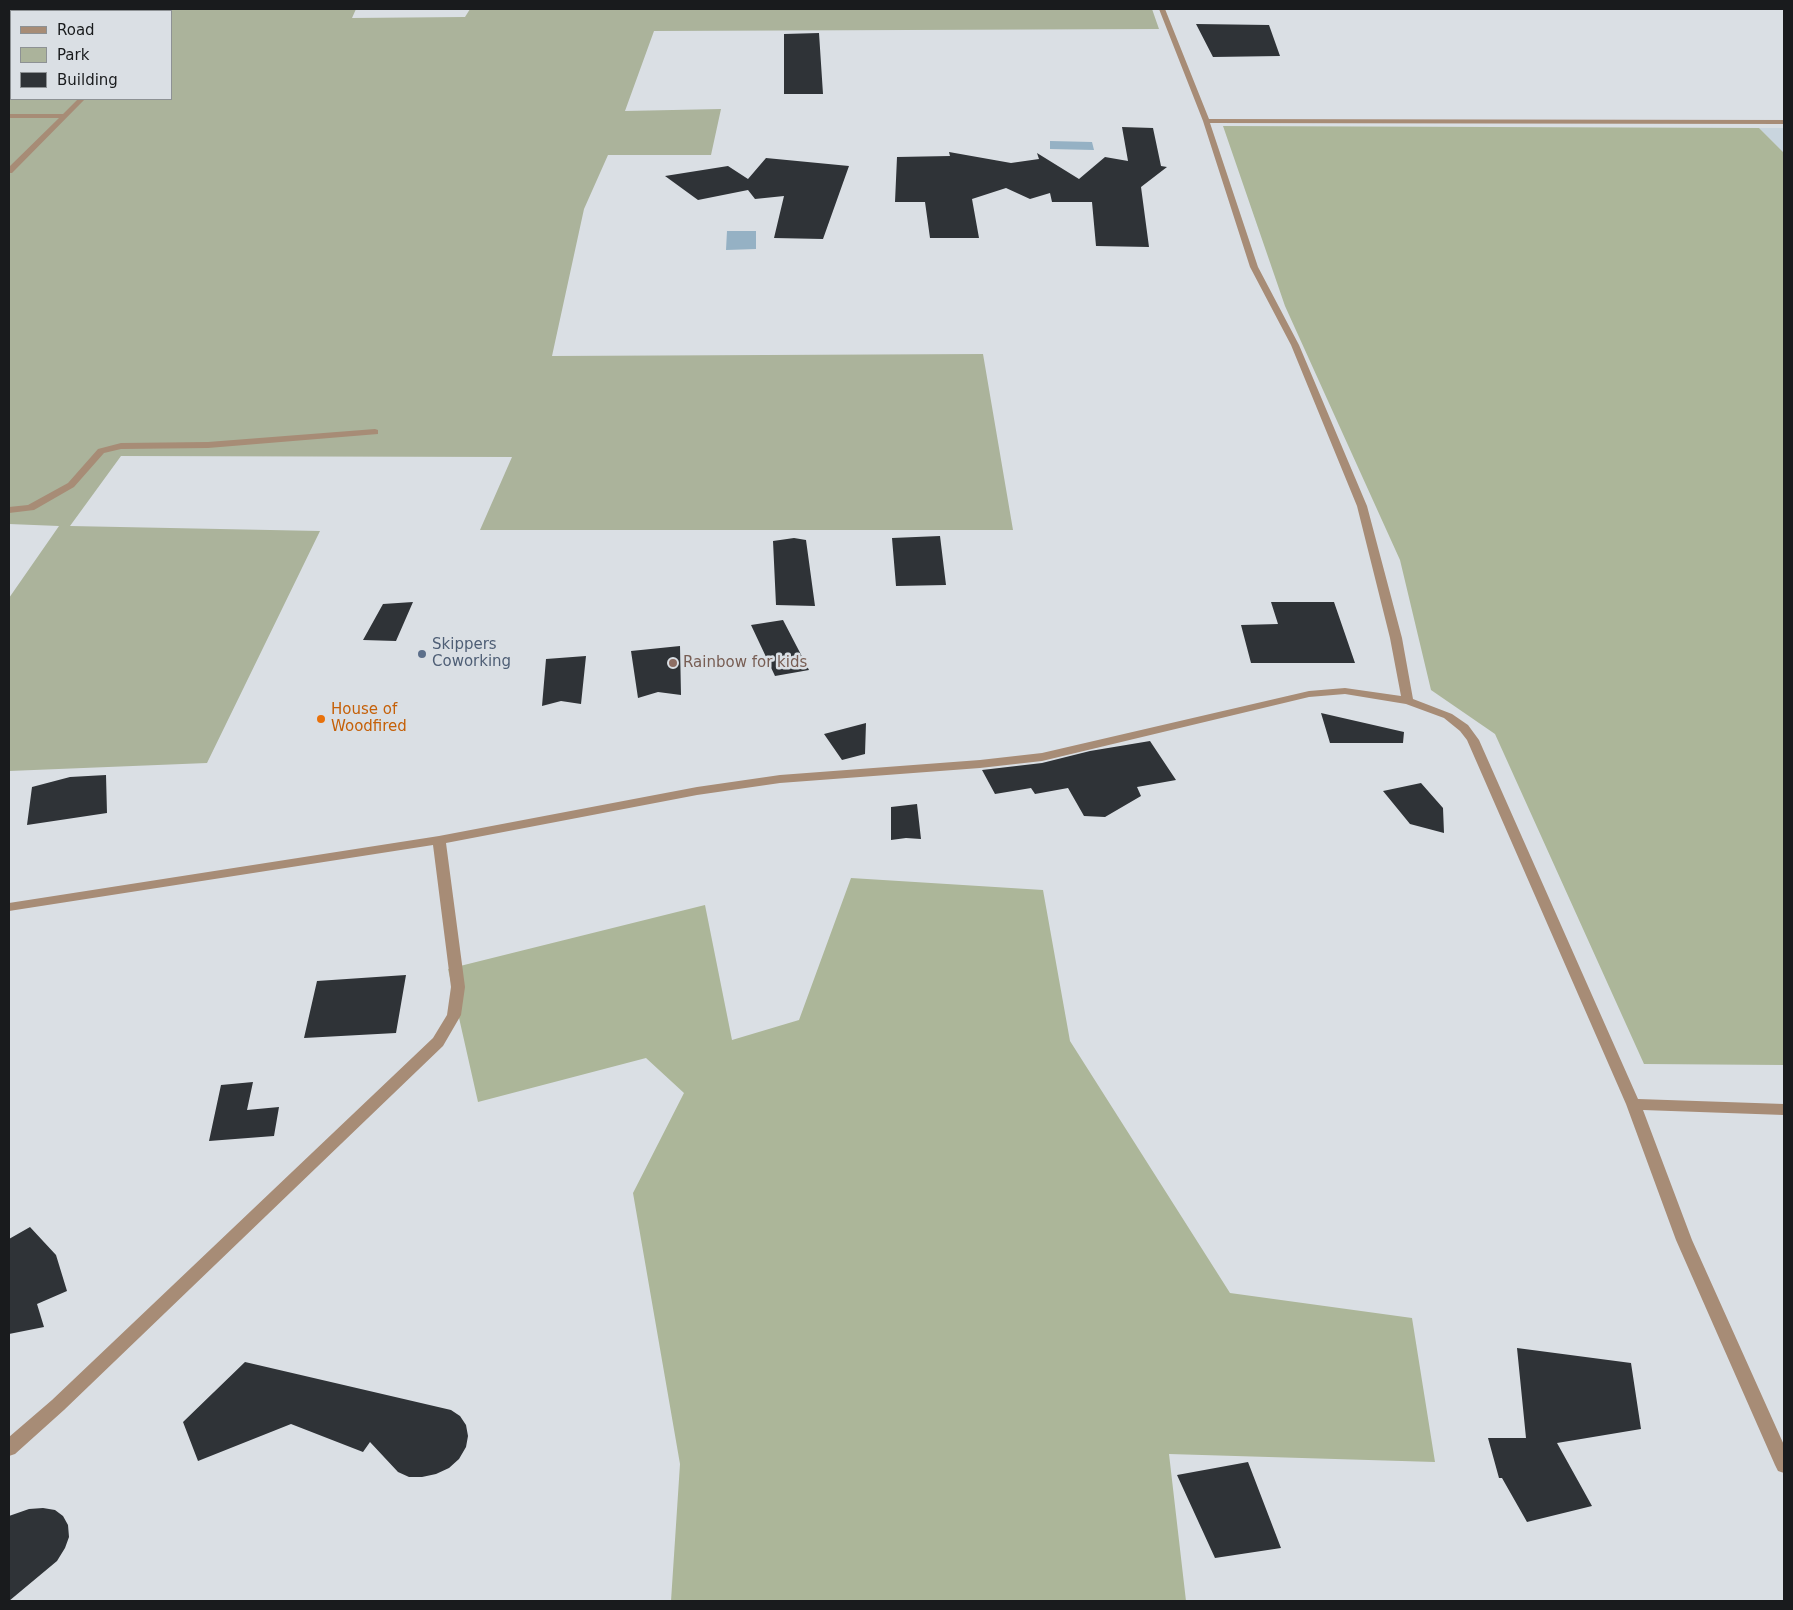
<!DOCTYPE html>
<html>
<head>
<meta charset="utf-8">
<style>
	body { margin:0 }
	#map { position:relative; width:1793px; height:1610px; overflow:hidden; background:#dadfe4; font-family:"DejaVu Sans",sans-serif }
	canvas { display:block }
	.frame { position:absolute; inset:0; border:10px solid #191b1d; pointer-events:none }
	.legend { position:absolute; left:10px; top:10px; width:162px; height:90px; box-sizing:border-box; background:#dadfe4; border:1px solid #8d9194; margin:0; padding:6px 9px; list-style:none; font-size:15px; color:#191b1d }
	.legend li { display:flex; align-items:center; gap:10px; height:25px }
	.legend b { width:25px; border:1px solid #8d9194 }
</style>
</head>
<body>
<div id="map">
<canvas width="1793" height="1610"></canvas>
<div class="frame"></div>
<ul class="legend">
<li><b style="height:6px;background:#a78c76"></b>Road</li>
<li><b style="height:14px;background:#abb39b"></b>Park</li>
<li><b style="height:14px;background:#2f3337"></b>Building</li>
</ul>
</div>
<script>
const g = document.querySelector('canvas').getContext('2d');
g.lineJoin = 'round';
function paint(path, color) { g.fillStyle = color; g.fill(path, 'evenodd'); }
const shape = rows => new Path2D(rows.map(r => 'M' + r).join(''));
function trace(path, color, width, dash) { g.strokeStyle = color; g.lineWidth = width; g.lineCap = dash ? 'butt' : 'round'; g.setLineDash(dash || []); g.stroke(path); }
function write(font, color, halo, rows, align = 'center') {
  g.font = font + ' "DejaVu Sans",sans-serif'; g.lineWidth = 5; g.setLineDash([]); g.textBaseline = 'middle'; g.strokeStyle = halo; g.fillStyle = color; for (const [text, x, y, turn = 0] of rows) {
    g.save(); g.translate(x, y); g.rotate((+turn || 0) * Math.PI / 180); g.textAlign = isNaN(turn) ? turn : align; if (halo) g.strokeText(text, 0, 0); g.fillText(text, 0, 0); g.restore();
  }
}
const built = shape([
	[1759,128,1784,128,1784,153]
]);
const green = shape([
	[9,9,356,9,352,18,465,17,470,9,1152,9,1159,29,654,31,625,111,721,109,711,155,608,155,584,209,552,356,983,354,1013,530,480,530,512,457,121,456,70,526,320,531,207,763,9,771,9,598,59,526,9,524],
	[11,11,171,11,171,99,11,99]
]);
const forest = shape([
	[1223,126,1759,128,1784,153,1784,1065,1644,1064,1495,734,1431,690,1400,560,1285,306],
	[851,878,1043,890,1070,1041,1230,1293,1412,1318,1435,1462,1169,1454,1186,1601,671,1601,680,1464,633,1193,684,1093,646,1058,478,1102,448,969,705,905,732,1040,799,1020]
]);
const water = shape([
	[1050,141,1092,142,1094,150,1050,149],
	[727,231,756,231,756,249,726,250]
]);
const building = shape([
	[1196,24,1269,25,1280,56,1213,57],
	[819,33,823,94,784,94,784,34],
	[1122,127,1153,128,1161,166,1167,167,1141,187,1149,247,1096,246,1092,202,1052,202,1050,193,1030,199,1006,188,972,199,979,238,930,238,925,202,895,202,897,157,950,156,949,152,1011,163,1039,159,1037,153,1079,179,1105,157,1128,161],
	[766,158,849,166,823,239,774,238,784,196,755,199,748,190,698,200,665,176,728,166,748,179],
	[940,536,946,585,896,586,892,538],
	[794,538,806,540,815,606,776,605,773,541],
	[413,602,396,641,363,640,383,604],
	[1271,602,1334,602,1355,663,1251,663,1241,625,1278,624],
	[783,620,809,670,775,676,751,625],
	[680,646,681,695,658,692,638,698,631,651],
	[586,656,581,704,561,701,542,706,546,659],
	[1321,713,1404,732,1403,743,1330,743],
	[866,723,865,754,842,760,824,734],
	[1150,741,1176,780,1137,787,1141,796,1105,817,1084,816,1068,788,1035,794,1031,788,995,794,982,770,1042,763,1090,751],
	[106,775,107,813,27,825,32,787,70,777],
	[1421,783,1443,808,1444,833,1410,824,1383,791],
	[917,804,921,839,906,838,891,840,891,807],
	[406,975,396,1033,304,1038,317,981],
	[253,1082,247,1110,279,1107,274,1136,209,1141,221,1085],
	[30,1227,56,1255,67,1291,37,1304,44,1327,9,1334,9,1239],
	[1517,1348,1631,1363,1641,1429,1557,1443,1592,1506,1527,1522,1502,1478,1499,1478,1488,1438,1526,1438],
	[245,1362,451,1410,460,1416,466,1425,468,1436,466,1447,459,1459,449,1468,436,1474,422,1477,409,1477,398,1472,370,1442,363,1452,291,1424,198,1461,183,1422],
	[1248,1462,1281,1548,1215,1558,1177,1475],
	[43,1508,55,1510,63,1516,68,1525,69,1537,65,1548,57,1561,9,1601,9,1516,29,1509]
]);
const street = shape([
	[163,9,169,9,167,11,161,11,163,9],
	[1159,9,1165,9,1209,119,1784,120,1784,124,1210,123,1258,267,1299,345,1367,506,1402,638,1413,699,1452,714,1468,725,1479,740,1638,1099,1784,1104,1784,1115,1643,1110,1692,1240,1784,1445,1784,1473,1778,1471,1775,1465,1676,1240,1626,1104,1467,740,1460,731,1444,718,1406,704,1345,694,1309,697,1042,761,980,768,780,783,697,795,446,843,465,987,461,1015,443,1046,64,1410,15,1454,9,1456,9,1437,52,1400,433,1038,447,1015,451,987,433,845,9,911,9,903,439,836,697,787,780,775,980,760,1042,753,1309,691,1345,688,1401,696,1390,638,1357,506,1291,345,1250,267,1203,121,1159,9],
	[9,32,11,32,11,36,9,36,9,32],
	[78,99,85,99,12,173,9,173,9,167,59,118,9,118,9,114,63,114,78,99],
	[375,429,378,430,378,434,208,448,121,449,104,453,74,487,34,510,9,513,9,507,28,505,68,483,98,449,121,443,208,442,375,429]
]);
const markers = [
	[422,654,5,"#5c6f8a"],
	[673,663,5,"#8d6e63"],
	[321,719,5,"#e8710a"]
];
const serviceNames = [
	["Skippers",432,645],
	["Coworking",432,662]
];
const educationNames = [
	["Rainbow for kids",683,663]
];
const foodNames = [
	["House of",331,710],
	["Woodfired",331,727]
];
paint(built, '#c9d5de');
paint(green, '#abb39b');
paint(forest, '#acb699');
paint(water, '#95b1c4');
paint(building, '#2f3337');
paint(street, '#a78c76');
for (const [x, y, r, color] of markers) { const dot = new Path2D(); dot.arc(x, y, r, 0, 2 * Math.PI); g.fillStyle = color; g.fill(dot); trace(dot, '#dadfe4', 2); }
write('15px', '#4e5e75', '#dadfe4', serviceNames, 'left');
write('15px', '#785e54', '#dadfe4', educationNames, 'left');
write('15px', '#c56008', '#dadfe4', foodNames, 'left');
</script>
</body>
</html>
